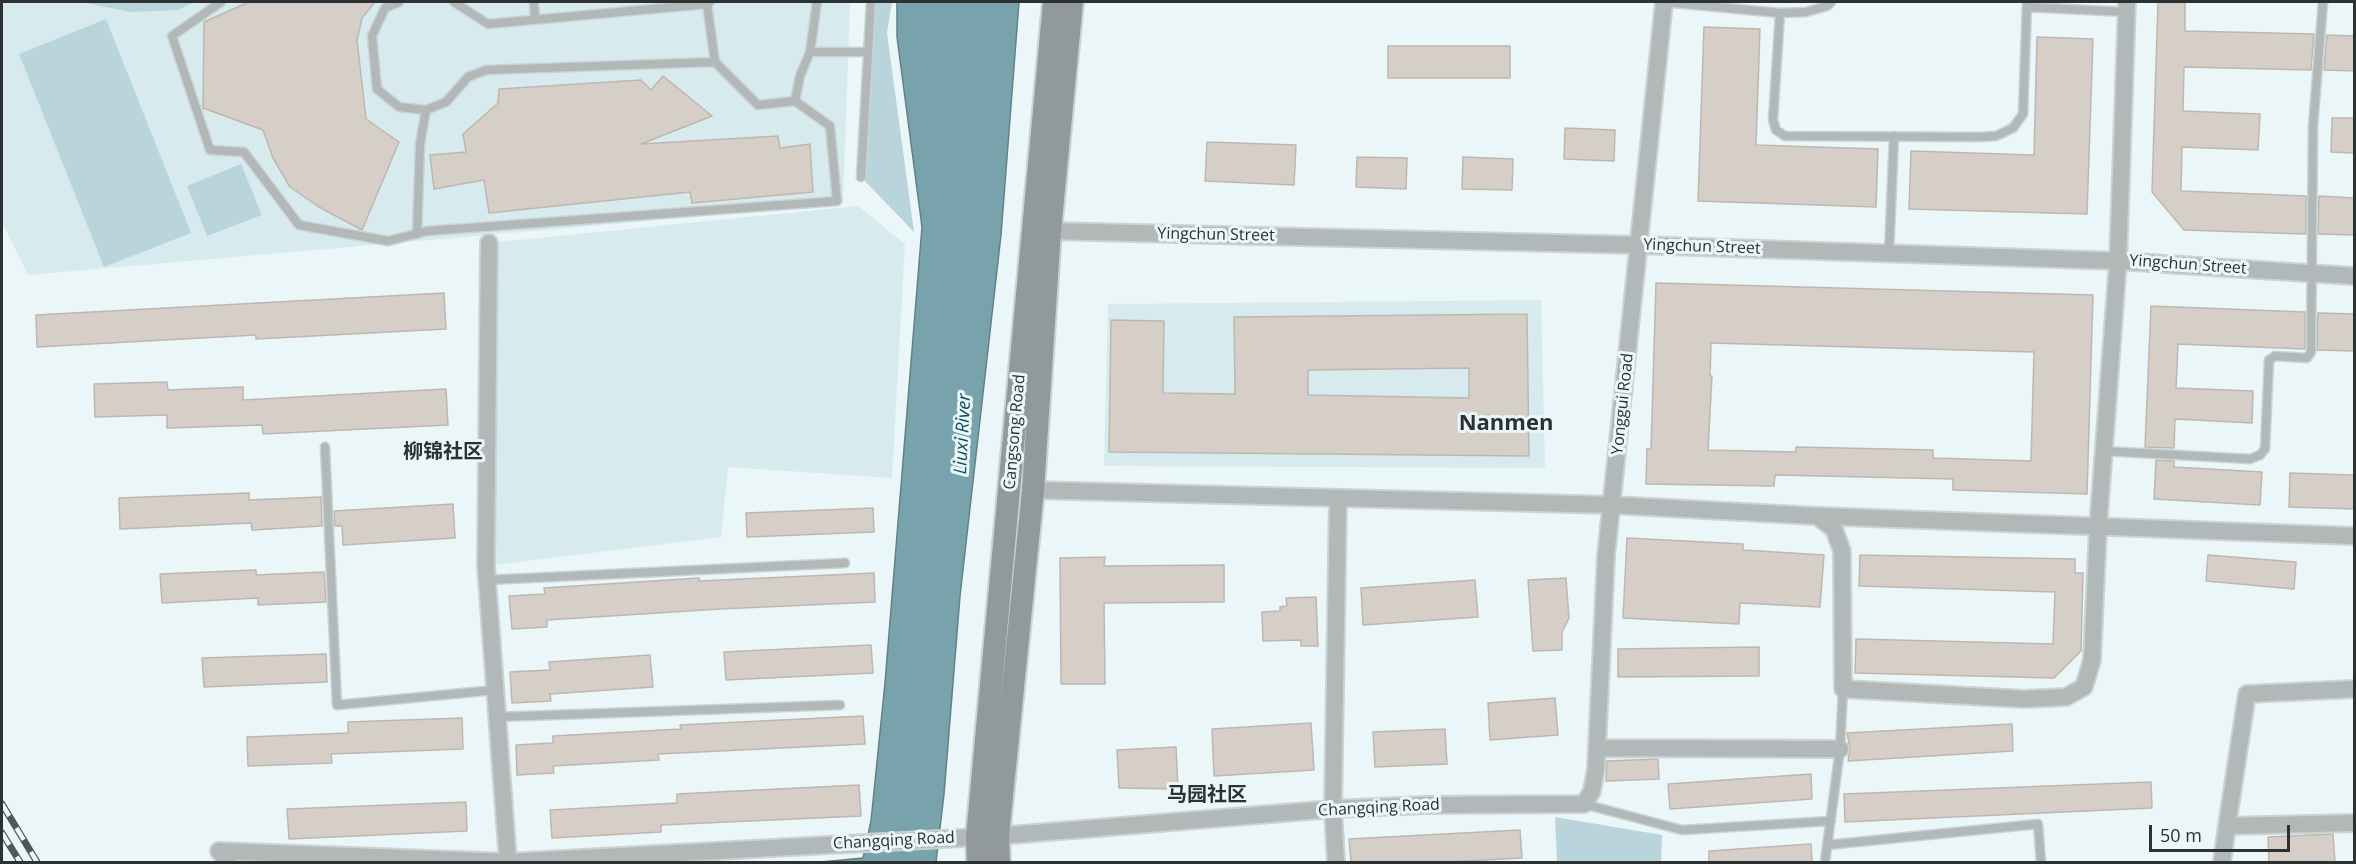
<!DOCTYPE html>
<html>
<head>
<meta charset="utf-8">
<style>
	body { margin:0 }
	#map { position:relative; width:2356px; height:864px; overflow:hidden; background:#ebf6f8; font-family:"Open Sans",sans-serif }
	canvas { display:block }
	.frame { position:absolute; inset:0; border:3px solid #2c3131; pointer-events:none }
	.scale { position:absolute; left:2149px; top:825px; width:141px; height:27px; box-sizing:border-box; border:3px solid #2c3131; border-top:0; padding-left:8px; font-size:18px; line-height:21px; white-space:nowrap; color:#2c3131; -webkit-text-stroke:4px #ebf6f8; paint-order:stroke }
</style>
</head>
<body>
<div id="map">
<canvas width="2356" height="864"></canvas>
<div class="frame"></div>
<div class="scale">50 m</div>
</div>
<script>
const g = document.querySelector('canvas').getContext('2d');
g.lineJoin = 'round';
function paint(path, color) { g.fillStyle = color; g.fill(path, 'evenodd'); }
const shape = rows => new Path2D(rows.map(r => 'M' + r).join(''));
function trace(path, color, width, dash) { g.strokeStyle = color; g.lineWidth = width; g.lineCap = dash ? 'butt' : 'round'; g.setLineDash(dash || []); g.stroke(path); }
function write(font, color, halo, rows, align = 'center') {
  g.font = font + ' "Open Sans","Noto Sans SC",sans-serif'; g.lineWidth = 6; g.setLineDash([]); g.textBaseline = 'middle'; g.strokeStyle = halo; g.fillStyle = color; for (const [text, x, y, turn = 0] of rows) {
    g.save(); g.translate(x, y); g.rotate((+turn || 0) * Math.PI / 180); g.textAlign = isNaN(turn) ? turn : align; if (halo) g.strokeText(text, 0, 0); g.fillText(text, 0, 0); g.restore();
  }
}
const built = shape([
	[2,2,850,2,843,204,28,275,2,222],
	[858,206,905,244,892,478,728,467,721,537,486,566,489,243],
	[1541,300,1545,468,1104,466,1108,304]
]);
const green = shape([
	[80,2,195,2,178,10,132,12],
	[874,2,892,2,887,33,914,232,861,177],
	[106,19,191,233,104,267,19,54],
	[241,164,262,215,207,236,187,186],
	[1555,817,1662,835,1661,862,1557,862]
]);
const water = shape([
	[897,2,1019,2,1001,235,960,596,944,794,936,862,821,862,863,858,871,821,885,683,922,227,897,37,897,2]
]);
const building = shape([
	[249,2,375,2,362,18,357,40,366,119,399,142,362,230,319,207,290,187,273,158,263,130,203,108,204,22,249,2],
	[2158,2,2185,2,2185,31,2314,34,2311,70,2184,67,2183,111,2260,114,2258,150,2182,147,2181,191,2306,196,2306,234,2184,230,2152,192,2158,2],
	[1704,27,1760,29,1756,145,1878,149,1876,207,1698,201,1704,27],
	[2327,35,2355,36,2355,71,2324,70,2327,35],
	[2037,37,2093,39,2087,214,1909,209,1911,151,2034,155,2037,37],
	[1388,46,1510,46,1510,78,1388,78,1388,46],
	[663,76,712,116,641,144,778,136,780,148,810,144,813,192,692,203,690,192,489,213,484,180,434,189,430,155,466,152,463,134,498,103,499,89,641,80,651,90,663,76],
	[2332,118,2355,118,2355,153,2331,152,2332,118],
	[1565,128,1615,130,1614,161,1564,159,1565,128],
	[1207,142,1296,145,1294,185,1205,181,1207,142],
	[1357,157,1407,158,1406,189,1356,187,1357,157],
	[1463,157,1513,159,1512,190,1462,189,1463,157],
	[2319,196,2355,198,2355,235,2318,234,2319,196],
	[1656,283,2093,295,2087,494,1953,490,1953,479,1775,475,1774,486,1646,484,1647,449,1651,449,1656,283],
	[1711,343,2034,352,2031,461,1933,458,1933,450,1796,447,1796,452,1708,450,1712,376,1710,376,1711,343],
	[444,293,446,329,256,339,256,335,37,347,36,315,444,293],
	[2151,306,2305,312,2305,349,2178,344,2176,388,2253,391,2252,423,2175,419,2174,448,2145,447,2151,306],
	[2318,313,2355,314,2355,351,2317,350,2318,313],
	[1527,314,1529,456,1109,452,1111,320,1164,321,1163,393,1235,394,1234,317,1527,314],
	[1469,368,1469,398,1308,395,1308,370,1469,368],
	[167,382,168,390,243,387,243,400,446,389,448,425,263,434,262,425,167,428,167,415,95,417,94,384,167,382],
	[2156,460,2174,461,2174,467,2262,472,2260,505,2154,499,2156,460],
	[2290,473,2355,475,2355,509,2289,507,2290,473],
	[249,493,249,500,321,497,322,526,252,530,251,523,120,529,119,498,249,493],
	[453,504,455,538,343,545,342,526,335,526,334,511,453,504],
	[873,508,874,532,747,537,746,513,873,508],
	[1627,538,1743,544,1743,550,1824,555,1820,607,1740,603,1739,624,1623,618,1627,538],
	[1860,555,2075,559,2075,573,2083,573,2081,651,2054,678,1855,673,1856,639,2053,644,2055,592,1859,586,1860,555],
	[2208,555,2296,562,2294,589,2206,581,2208,555],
	[1105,557,1104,566,1224,565,1224,602,1104,603,1105,684,1061,684,1060,558,1105,557],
	[256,570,256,575,324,572,326,602,258,605,258,598,162,603,160,574,256,570],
	[874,573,875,602,720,609,547,620,547,627,512,629,509,596,545,594,544,588,699,578,699,581,874,573],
	[1566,578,1569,618,1562,632,1562,650,1533,651,1528,580,1566,578],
	[1475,580,1478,617,1363,625,1361,588,1475,580],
	[1316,597,1318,646,1301,646,1301,640,1263,641,1262,612,1280,611,1280,607,1287,606,1286,598,1316,597],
	[871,645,873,673,726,680,724,652,871,645],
	[1759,647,1759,676,1618,677,1618,649,1759,647],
	[326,654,327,682,204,687,202,658,326,654],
	[650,655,653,687,550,694,551,701,512,703,510,672,550,670,549,662,650,655],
	[1555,698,1558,735,1490,740,1488,703,1555,698],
	[863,716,865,744,658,754,659,760,553,766,554,773,517,775,516,745,553,743,553,736,681,729,680,725,863,716],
	[462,718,463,749,331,754,332,763,248,766,247,737,348,733,348,722,462,718],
	[1311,723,1314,770,1214,776,1212,729,1311,723],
	[2012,724,2013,751,1848,761,1850,748,1847,733,2012,724],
	[1445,729,1447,764,1375,767,1373,732,1445,729],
	[1176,747,1178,789,1119,788,1117,750,1176,747],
	[1658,759,1659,779,1606,781,1607,761,1658,759],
	[1811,774,1812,799,1670,809,1668,784,1811,774],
	[2151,782,2152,808,1845,822,1844,794,2151,782],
	[859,785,861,816,661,825,661,832,552,838,550,810,677,803,677,794,859,785],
	[466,802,467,831,289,839,287,809,466,802],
	[1520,830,1522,858,1447,862,1351,862,1349,839,1520,830],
	[2333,834,2335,862,2269,862,2268,837,2333,834],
	[1811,844,1812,862,1709,862,1709,851,1811,844]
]);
const lane = shape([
	[221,2,172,36,210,150,244,152,299,225,388,241,427,231,837,201,830,126,795,101],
	[399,2,385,8,372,36,377,89,399,107,426,110,446,102,468,77,486,70,715,62,758,105,795,101,800,76,810,52,868,52],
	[454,2,488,24,707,4,710,2],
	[534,2,535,20],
	[1664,2,1780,13,1806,12,1827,6,1831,2],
	[707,4,715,62],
	[2027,7,2127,12],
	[1780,13,1773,120,1776,130,1785,136,1979,137,1996,136,2013,128,2023,114,2027,2],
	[810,52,817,2],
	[861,177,871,2],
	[417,234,420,144,426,110],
	[1889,253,1894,136],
	[325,447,337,705,495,690],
	[2103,451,2250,459,2260,455,2265,449,2269,360,2275,356,2307,358,2311,352,2313,126,2323,2],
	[487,580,845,563],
	[497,717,840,705],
	[1584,804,1682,830,1831,821],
	[1827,845,2038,824,2041,862],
	[1825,862,1840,749,1843,689]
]);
const street = shape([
	[1050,231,1639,245,2118,261,2354,276],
	[489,243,486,566,508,862],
	[1033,490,1612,505,1817,516,2354,536],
	[1817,516,1834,529,1842,551,1843,689,2024,699,2066,697,2084,687,2092,660,2098,528,2118,261,2127,2],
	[1597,748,1840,749],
	[2227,826,2247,694,2354,689],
	[228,862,219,851,508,862,998,836,1333,809,1425,805,1584,804,1592,791,1596,769,1606,556,1664,2],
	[1336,862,1333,809,1338,498],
	[2222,862,2227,826,2354,823]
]);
const secondary = shape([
	[978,862,977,837,1054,2],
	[999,862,998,836,1033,490,1050,231,1072,2]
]);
const rail = shape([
	[2,804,37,862],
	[2,833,20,862]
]);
const streetNames = [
	["Yingchun Street",1216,235,1],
	["Yingchun Street",1702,247,2],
	["Yingchun Street",2188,265,4],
	["Yonggui Road",1623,404,-84],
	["Cangsong Road",1015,432,-85],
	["Changqing Road",1379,808,-3],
	["Changqing Road",894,841,-3]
];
const waterNames = [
	["Liuxi River",963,434,-87]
];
const quarterNames = [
	["柳锦社区",443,452],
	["马园社区",1207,795]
];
const districtNames = [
	["Nanmen",1506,424]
];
paint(built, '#d7ebef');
paint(green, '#b9d4da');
paint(water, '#79a3ac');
trace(water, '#628187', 1.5);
paint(building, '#d5cfc8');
trace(building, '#beb7b0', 1.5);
trace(lane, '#c9d3d4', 11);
trace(street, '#c9d3d4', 20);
trace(secondary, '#c9d3d4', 26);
trace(lane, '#b2b7b8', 8);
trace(street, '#b2b7b8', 16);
trace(secondary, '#92999b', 22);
trace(rail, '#515757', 7);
trace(rail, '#ebf6f8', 4.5, [14]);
write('16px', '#2c3131', '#ebf6f8', streetNames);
write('italic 18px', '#0f4d57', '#ebf6f8', waterNames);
write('bold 20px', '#2c3131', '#ebf6f8', quarterNames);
write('bold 22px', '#2c3131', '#ebf6f8', districtNames);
</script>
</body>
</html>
